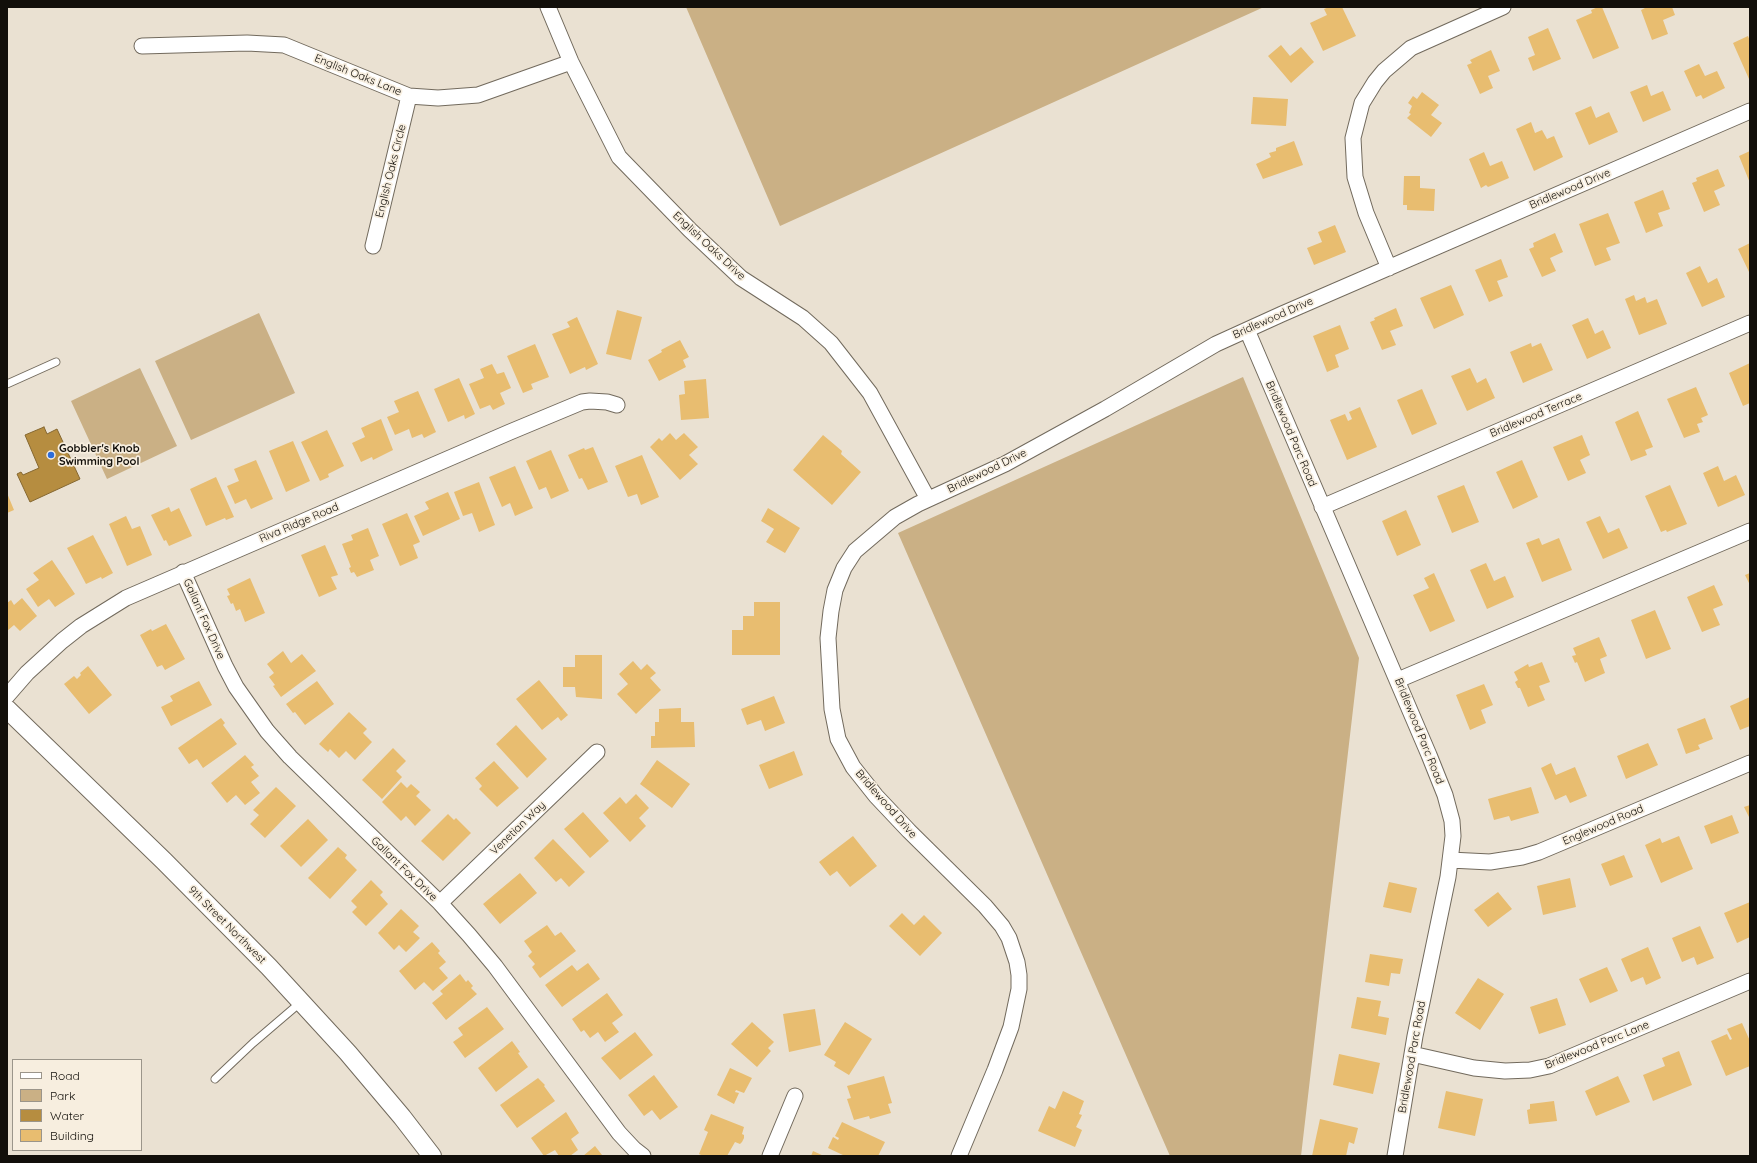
<!DOCTYPE html>
<html>
<head>
<meta charset="utf-8">
<style>
	body { margin:0 }
	#map { position:relative; width:1757px; height:1163px; overflow:hidden; background:#eae1d2; font-family:Quicksand,sans-serif }
	canvas { display:block }
	.frame { position:absolute; inset:0; border:8px solid #120f0a; pointer-events:none }
	.legend { position:absolute; left:12px; top:1059px; width:130px; height:92px; box-sizing:border-box; background:#f7eedf; border:1px solid #9b958a; margin:0; padding:5px 7px; list-style:none; font-size:12px; color:#120f0a }
	.legend li { display:flex; align-items:center; gap:8px; height:20px }
	.legend b { width:20px; border:1px solid #9b958a }
</style>
</head>
<body>
<div id="map">
<canvas width="1757" height="1163"></canvas>
<div class="frame"></div>
<ul class="legend">
<li><b style="height:5px;background:#fff"></b>Road</li>
<li><b style="height:11px;background:#cab085"></b>Park</li>
<li><b style="height:11px;background:#b68d40"></b>Water</li>
<li><b style="height:11px;background:#e8bd70"></b>Building</li>
</ul>
</div>
<script>
const g = document.querySelector('canvas').getContext('2d');
g.lineJoin = 'round';
function paint(path, color) { g.fillStyle = color; g.fill(path, 'evenodd'); }
const shape = rows => new Path2D(rows.map(r => 'M' + r).join(''));
function trace(path, color, width, dash) { g.strokeStyle = color; g.lineWidth = width; g.lineCap = dash ? 'butt' : 'round'; g.setLineDash(dash || []); g.stroke(path); }
function write(font, color, halo, rows, align = 'center') {
  g.font = font + ' Quicksand,sans-serif'; g.lineWidth = 3.5; g.setLineDash([]); g.textBaseline = 'middle'; g.strokeStyle = halo; g.fillStyle = color; for (const [text, x, y, turn = 0] of rows) {
    g.save(); g.translate(x, y); g.rotate((+turn || 0) * Math.PI / 180); g.textAlign = isNaN(turn) ? turn : align; if (halo) g.strokeText(text, 0, 0); g.fillText(text, 0, 0); g.restore();
  }
}
const green = shape([
	[686,7,1264,7,780,226],
	[259,313,295,393,191,440,155,361],
	[140,368,177,446,107,479,71,401],
	[1243,377,1359,658,1301,1156,1170,1156,898,533]
]);
const water = shape([
	[44,427,47,434,57,429,80,479,30,502,17,474,21,472,23,475,39,468,25,435,44,427]
]);
const building = shape([
	[1329,7,1342,7,1356,36,1323,51,1310,23,1327,15,1324,9],
	[1598,7,1602,7,1619,48,1593,59,1576,20,1592,13,1591,10],
	[1647,7,1672,7,1675,15,1663,20,1668,34,1652,40,1641,10],
	[1548,28,1561,59,1533,71,1528,58,1535,55,1528,37],
	[1748,36,1750,41,1749,79,1733,43],
	[1281,45,1290,56,1301,47,1314,62,1291,83,1268,56],
	[1491,50,1500,71,1488,76,1493,88,1480,94,1467,65,1472,63,1470,60],
	[1699,64,1705,76,1717,71,1725,88,1703,99,1701,95,1696,97,1684,71],
	[1647,85,1651,96,1663,91,1671,110,1643,122,1630,92],
	[1422,92,1439,105,1431,115,1442,123,1431,137,1407,118,1411,114,1409,113,1412,106,1408,103,1413,96,1417,99],
	[1253,97,1288,99,1286,126,1251,124],
	[1591,106,1596,118,1609,112,1618,132,1589,145,1575,113],
	[1531,122,1535,133,1542,130,1547,139,1554,136,1563,157,1534,171,1516,129],
	[1294,141,1303,165,1263,179,1256,164,1271,157,1269,153,1276,151,1276,148],
	[1750,151,1750,183,1739,156],
	[1484,152,1490,166,1502,161,1509,178,1488,187,1486,185,1481,188,1469,159],
	[1718,169,1725,186,1714,191,1720,205,1704,212,1692,183,1697,181,1696,178],
	[1404,176,1420,176,1420,188,1435,189,1434,211,1407,210,1407,205,1403,205],
	[1663,190,1670,209,1658,213,1663,226,1646,233,1634,202],
	[1608,213,1620,243,1606,248,1611,260,1595,266,1579,224],
	[1335,225,1346,252,1314,265,1307,248,1322,242,1318,232],
	[1555,233,1563,252,1550,258,1556,271,1542,277,1529,249,1534,247,1533,243],
	[1750,243,1750,274,1738,249],
	[1501,259,1508,277,1497,281,1503,296,1489,302,1475,270],
	[1700,266,1708,283,1717,278,1725,297,1702,307,1686,273],
	[1451,285,1464,315,1434,329,1420,298],
	[1634,295,1636,301,1645,297,1647,303,1657,299,1667,324,1639,335,1625,299],
	[1396,308,1403,326,1390,331,1396,345,1382,350,1370,322,1375,320,1374,318],
	[617,310,642,317,631,360,606,354],
	[577,317,598,364,586,370,585,367,570,374,552,334,570,327,567,322],
	[1588,318,1595,334,1603,330,1611,348,1587,359,1572,325],
	[1340,325,1349,349,1335,355,1339,367,1327,372,1313,336],
	[680,340,689,357,683,360,686,367,659,381,648,360,662,352,661,350],
	[1531,343,1532,347,1541,343,1553,370,1523,383,1510,352],
	[535,344,549,377,531,384,533,389,523,393,507,356],
	[1750,363,1750,403,1743,406,1729,373],
	[492,364,497,374,504,372,511,388,500,393,505,404,493,410,490,405,480,409,469,384,484,378,480,369],
	[1470,368,1477,383,1486,378,1495,398,1467,411,1451,376],
	[459,378,475,414,465,419,464,415,448,422,434,389],
	[706,379,709,418,681,420,679,395,685,394,684,381],
	[1696,387,1708,415,1701,418,1703,422,1697,424,1700,432,1684,438,1667,399],
	[1422,389,1437,424,1412,435,1397,400],
	[418,391,436,432,424,438,422,434,412,438,409,429,395,435,387,417,399,412,394,401],
	[1360,407,1377,447,1347,460,1330,420,1345,414,1348,421,1352,419,1349,412],
	[1638,411,1653,447,1645,450,1647,455,1631,461,1615,422],
	[381,419,393,450,373,460,372,457,361,462,352,443,365,437,361,428],
	[327,430,344,466,328,474,329,477,320,481,301,442],
	[670,433,676,440,684,433,698,447,689,455,698,464,680,480,650,447,659,438,662,441],
	[823,435,842,451,841,454,861,472,832,505,793,470],
	[1582,435,1590,455,1580,460,1586,473,1568,481,1553,447],
	[293,441,310,481,286,492,269,451],
	[593,447,608,482,588,490,582,478,579,479,568,455,584,448,585,450],
	[551,450,569,491,551,499,546,487,539,490,526,461],
	[642,455,659,497,641,505,637,494,628,497,615,466],
	[256,460,273,499,251,509,246,499,235,504,227,486,239,481,234,469],
	[1522,460,1538,497,1513,509,1496,472],
	[515,466,533,508,515,516,510,503,502,507,489,477],
	[1718,466,1724,481,1736,475,1745,495,1718,507,1703,473],
	[216,477,234,517,226,520,225,518,206,526,190,489],
	[479,482,495,525,479,532,472,513,463,516,454,492],
	[1464,485,1479,522,1452,533,1437,496],
	[1670,485,1687,524,1667,532,1666,530,1661,532,1645,496],
	[448,492,460,519,423,536,414,516,429,509,425,502],
	[7,493,14,510,7,513],
	[169,507,171,512,179,508,192,536,169,546,166,540,164,541,151,515],
	[768,508,800,528,785,553,766,542,774,529,761,521],
	[1406,510,1421,545,1397,556,1382,521],
	[407,513,420,542,413,545,418,558,400,566,382,524],
	[126,516,132,529,140,526,152,555,127,566,109,524],
	[1600,516,1608,533,1619,528,1628,548,1603,559,1586,522],
	[368,528,379,556,370,560,374,570,357,577,354,572,351,573,349,568,351,567,342,544,353,540,351,535],
	[93,535,113,573,102,579,101,577,86,584,67,548],
	[1539,538,1542,545,1559,538,1572,570,1542,582,1526,543],
	[325,545,338,575,331,577,337,589,319,597,301,555],
	[52,560,75,594,55,607,49,599,38,607,26,589,39,580,33,573],
	[1486,563,1494,581,1505,576,1514,597,1487,609,1470,570],
	[1434,573,1455,621,1430,632,1413,595,1429,588,1424,578],
	[1750,573,1750,585,1745,575],
	[250,578,265,613,245,622,240,609,236,611,233,603,231,604,227,596,230,595,227,589],
	[1714,585,1723,605,1713,609,1720,625,1702,632,1687,597],
	[22,598,37,616,20,631,14,625,7,631,7,603,11,600,14,605],
	[754,602,780,602,780,655,732,655,732,630,743,630,743,616,754,616],
	[1655,610,1671,649,1646,659,1631,620],
	[166,624,185,659,165,670,162,665,157,667,140,635,151,629,152,631],
	[1599,637,1607,656,1600,659,1605,673,1585,682,1577,662,1575,663,1572,656,1576,655,1573,648],
	[283,651,291,663,302,654,316,671,281,697,273,686,275,685,269,677,274,673,267,664],
	[575,655,602,655,602,699,576,697,575,687,563,687,563,667,575,667],
	[633,661,641,670,647,664,656,673,650,678,661,690,636,714,617,694,628,684,619,674],
	[1542,662,1550,682,1539,686,1545,700,1528,707,1520,688,1518,688,1515,682,1518,680,1514,672,1528,664,1529,667],
	[88,666,112,695,89,714,64,684,74,676,77,679,81,675,80,673],
	[539,680,568,715,561,721,558,717,542,730,516,699],
	[199,681,212,705,171,726,161,707,173,701,170,696],
	[317,681,334,704,305,725,295,712,293,713,286,704],
	[1484,684,1493,705,1481,710,1486,723,1470,730,1456,695],
	[774,696,785,723,765,731,761,720,747,725,741,709],
	[1750,697,1750,726,1740,730,1730,706],
	[681,708,681,722,694,722,695,747,651,748,651,736,655,736,655,722,659,722,659,709],
	[349,712,367,729,363,733,372,742,355,760,346,751,339,758,330,749,328,752,319,744],
	[221,718,225,723,223,725,237,744,203,768,197,759,189,764,178,748],
	[1705,718,1713,739,1698,745,1700,749,1686,754,1677,729],
	[516,725,547,759,527,778,496,744],
	[1648,743,1658,765,1626,779,1617,756],
	[393,748,406,761,396,771,402,777,382,799,362,780],
	[794,751,803,775,769,789,759,765],
	[245,755,254,765,251,767,259,776,251,782,260,793,245,805,236,795,227,803,211,783],
	[657,760,690,784,672,808,640,784],
	[494,761,519,788,497,807,479,789,482,786,475,778],
	[1551,763,1556,775,1575,767,1587,796,1570,803,1566,795,1555,800,1541,768],
	[401,782,407,788,411,784,420,792,416,796,431,810,415,826,406,816,401,821,382,802],
	[276,787,296,806,265,838,250,824,259,815,253,810],
	[1531,787,1539,813,1511,821,1509,816,1494,820,1488,799],
	[636,794,649,808,639,818,646,826,630,842,603,813,620,797,626,804],
	[1750,805,1750,819,1744,807],
	[583,812,609,841,590,858,564,829],
	[448,814,454,820,456,818,471,833,443,861,421,841],
	[1732,815,1739,833,1711,844,1704,826],
	[308,819,328,840,301,867,280,846],
	[853,836,877,866,850,887,837,871,830,876,819,862],
	[1679,836,1693,869,1661,883,1645,845,1660,838,1662,843],
	[553,839,585,872,569,887,561,878,556,882,534,858],
	[338,847,347,855,345,858,357,870,330,899,308,878],
	[1624,855,1633,877,1610,886,1601,864],
	[520,873,537,893,500,924,483,904],
	[1570,878,1576,907,1543,915,1537,886],
	[371,880,383,892,380,895,388,904,366,926,352,912,357,907,351,901],
	[1389,882,1417,888,1411,913,1383,907],
	[1498,892,1512,909,1488,927,1474,910],
	[1750,902,1750,937,1737,943,1724,913],
	[401,909,419,926,413,932,420,938,406,952,399,945,394,950,378,933],
	[902,913,914,925,924,915,942,933,920,956,889,926],
	[547,925,555,936,561,932,576,951,540,978,532,967,535,964,528,956,532,952,524,941],
	[1700,926,1714,958,1697,965,1694,957,1682,962,1672,938],
	[432,942,440,951,438,953,446,962,439,968,448,978,433,991,424,982,415,990,399,971],
	[1648,947,1661,978,1646,985,1643,977,1631,982,1621,959],
	[1370,954,1403,959,1400,974,1391,973,1389,986,1365,982],
	[588,963,600,979,562,1007,545,985,572,965,577,971],
	[1607,967,1618,991,1590,1003,1579,979],
	[460,974,466,982,468,980,473,986,471,988,477,994,446,1020,432,1003,443,994,440,991],
	[1478,978,1504,994,1480,1030,1455,1013],
	[607,993,623,1015,612,1023,619,1032,605,1042,598,1032,590,1038,584,1030,581,1032,572,1019],
	[1357,997,1381,1001,1378,1016,1389,1018,1386,1035,1351,1028],
	[1557,998,1566,1025,1539,1034,1530,1007],
	[487,1007,504,1029,465,1058,453,1042,463,1035,458,1028],
	[815,1009,821,1045,789,1052,783,1014],
	[752,1022,774,1042,768,1048,771,1051,757,1067,731,1044],
	[845,1022,872,1039,849,1075,834,1066,836,1062,824,1055],
	[1742,1023,1750,1041,1750,1066,1726,1076,1711,1041,1727,1034,1730,1040,1732,1039,1727,1029],
	[635,1032,653,1055,620,1080,601,1058],
	[512,1041,520,1052,518,1053,528,1067,496,1092,478,1068],
	[1679,1051,1692,1085,1653,1101,1643,1075,1665,1066,1662,1058],
	[1339,1054,1380,1063,1373,1094,1333,1085],
	[730,1068,752,1078,744,1093,736,1090,735,1092,739,1093,734,1104,717,1095],
	[654,1075,678,1107,660,1120,652,1110,644,1116,628,1095],
	[884,1076,892,1103,888,1104,891,1113,870,1119,869,1116,854,1120,847,1099,851,1098,847,1086],
	[1618,1076,1630,1102,1596,1116,1585,1091],
	[538,1078,545,1085,544,1086,555,1101,517,1128,500,1105],
	[1063,1091,1084,1101,1079,1114,1082,1115,1076,1127,1082,1130,1075,1147,1038,1131,1049,1106,1055,1109],
	[1446,1091,1483,1099,1475,1136,1438,1128],
	[1554,1101,1557,1121,1529,1124,1527,1110,1530,1109,1530,1104],
	[566,1112,579,1133,571,1139,578,1150,570,1156,559,1156,555,1150,544,1156,531,1138],
	[711,1114,744,1127,742,1134,744,1135,744,1138,742,1142,740,1144,735,1142,727,1156,703,1156,699,1154,708,1132,704,1130],
	[1320,1119,1358,1128,1354,1144,1349,1142,1346,1156,1312,1156],
	[842,1122,885,1142,878,1156,845,1156,828,1148,833,1137,838,1140,839,1138,835,1136],
	[595,1146,602,1155,601,1156,583,1156],
	[813,1151,824,1156,811,1156]
]);
const service = shape([
	[7,384,56,362],
	[215,1079,253,1043,301,1002]
]);
const minor = shape([
	[548,7,571,62,619,157,690,230,741,278,803,318,831,343,870,393,928,499],
	[142,46,247,43,284,45,409,96,438,98,478,95,571,62],
	[373,246,409,96],
	[1389,268,1366,213,1355,177,1353,138,1362,103,1375,82,1384,71,1411,48,1503,7],
	[1247,330,1429,755,1445,795,1452,821,1453,836,1448,877,1415,1036,1395,1156],
	[1322,507,1750,323],
	[183,572,225,666,236,687,267,731,290,757,440,903,469,935,495,966,619,1133,634,1149,643,1156],
	[1398,680,1750,531],
	[7,696,27,673,62,641,81,626,126,598,510,432,582,402,590,401,607,402,617,405],
	[1450,860,1490,862,1522,857,1539,852,1750,763],
	[440,903,597,752],
	[1412,1054,1474,1068,1505,1071,1530,1070,1549,1066,1750,981],
	[770,1156,795,1096],
	[959,1156,995,1070,1011,1027,1019,989,1019,975,1017,962,1009,938,1002,926,985,906,909,831,876,796,853,767,838,739,832,709,828,638,831,611,835,590,844,568,855,551,895,517,918,504,1005,464,1105,409,1216,344,1282,314,1750,111]
]);
const tertiary = shape([
	[7,709,164,861,269,967,348,1053,402,1117,432,1156]
]);
const markers = [
	[51,455,4,"#2d6dda"]
];
const streetNames = [
	["English Oaks Lane",358,75,22],
	["English Oaks Circle",391,171,-76],
	["Bridlewood Drive",1570,189,-23],
	["English Oaks Drive",709,246,43],
	["Bridlewood Drive",1273,318,-24],
	["Bridlewood Terrace",1536,415,-23],
	["Bridlewood Parc Road",1291,434,67],
	["Bridlewood Drive",987,471,-26],
	["Riva Ridge Road",299,523,-23],
	["Gallant Fox Drive",204,619,66],
	["Bridlewood Parc Road",1419,731,68],
	["Bridlewood Drive",886,804,49],
	["Englewood Road",1603,825,-23],
	["Venetian Way",518,828,-44],
	["Gallant Fox Drive",404,869,44],
	["9th Street Northwest",227,925,45],
	["Bridlewood Parc Lane",1597,1045,-22],
	["Bridlewood Parc Road",1412,1057,-80]
];
const poiNames = [
	["Gobbler's Knob",59,449],
	["Swimming Pool",59,462]
];
paint(green, '#cab085');
paint(water, '#b68d40');
trace(water, '#856730', 1);
paint(building, '#e8bd70');
trace(service, '#726a5d', 9);
trace(minor, '#726a5d', 17);
trace(tertiary, '#726a5d', 20);
trace(service, '#fff', 7);
trace(minor, '#fff', 15);
trace(tertiary, '#fff', 18);
for (const [x, y, r, color] of markers) { const dot = new Path2D(); dot.arc(x, y, r, 0, 2 * Math.PI); g.fillStyle = color; g.fill(dot); trace(dot, '#f7eedf', 1.5); }
write('11px', '#120f0a', '#f7eedf', streetNames);
write('bold 11px', '#120f0a', '#f7eedf', poiNames, 'left');
</script>
</body>
</html>
